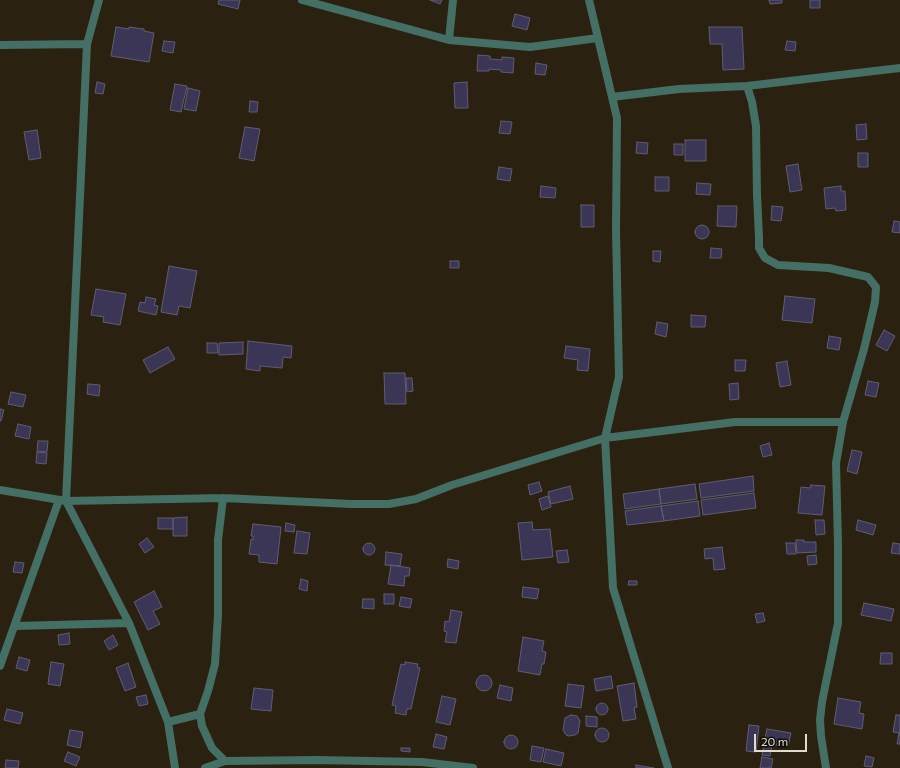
<!DOCTYPE html>
<html>
<head>
<meta charset="utf-8">
<style>
	body { margin:0 }
	#map { position:relative; width:900px; height:768px; overflow:hidden; background:#2b2111; font-family:Commissioner,sans-serif }
	canvas { display:block }
	.scale { position:absolute; left:754px; top:734px; width:53px; height:18px; box-sizing:border-box; border:2px solid #e0dacf; border-top:0; padding-left:5px; font-size:12px; line-height:14px; white-space:nowrap; color:#e0dacf; -webkit-text-stroke:3px #100c05; paint-order:stroke }
</style>
</head>
<body>
<div id="map">
<canvas width="900" height="768"></canvas>
<div class="scale">20 m</div>
</div>
<script>
const g = document.querySelector('canvas').getContext('2d');
g.lineJoin = 'round';
function paint(path, color) { g.fillStyle = color; g.fill(path, 'evenodd'); }
const shape = rows => new Path2D(rows.map(r => 'M' + r).join(''));
function trace(path, color, width, dash) { g.strokeStyle = color; g.lineWidth = width; g.lineCap = dash ? 'butt' : 'round'; g.setLineDash(dash || []); g.stroke(path); }
const building = shape([
	[219,0,240,0,238,9,218,4,219,0],
	[430,0,442,0,440,4,430,0],
	[769,0,782,0,782,3,770,4,769,0],
	[810,0,820,0,820,8,810,8,810,0],
	[515,14,530,18,527,30,512,26,515,14],
	[116,27,129,29,129,27,144,29,144,31,154,33,149,62,111,56,116,27],
	[709,27,742,27,744,69,723,70,722,44,710,44,709,27],
	[164,41,175,42,173,53,162,51,164,41],
	[787,41,796,42,795,51,785,50,787,41],
	[478,55,490,56,490,59,502,60,502,57,514,58,513,73,501,72,501,70,489,69,489,71,477,71,478,55],
	[536,63,547,65,545,75,535,74,536,63],
	[97,82,105,84,103,94,95,93,97,82],
	[467,82,468,108,455,108,454,83,467,82],
	[175,84,187,86,181,112,170,110,175,84],
	[188,88,200,91,196,111,184,109,188,88],
	[250,101,258,102,257,112,249,112,250,101],
	[501,121,512,122,510,134,499,133,501,121],
	[866,124,867,139,857,140,856,125,866,124],
	[245,127,260,129,254,161,239,158,245,127],
	[37,130,41,158,29,160,24,132,37,130],
	[685,140,706,140,706,161,685,161,685,140],
	[637,142,648,143,647,154,636,153,637,142],
	[674,144,683,144,683,155,674,155,674,144],
	[858,153,868,153,868,167,858,167,858,153],
	[798,164,802,190,790,192,786,166,798,164],
	[499,167,512,169,510,181,497,179,499,167],
	[655,177,669,177,669,191,655,191,655,177],
	[697,183,711,184,710,195,696,194,697,183],
	[541,186,556,188,555,198,540,197,541,186],
	[841,186,841,191,845,191,846,210,836,211,835,208,826,209,824,188,841,186],
	[581,205,594,205,594,227,581,227,581,205],
	[718,206,737,206,736,227,717,226,718,206],
	[772,206,783,207,781,221,771,220,772,206],
	[894,221,900,222,900,233,892,232,894,221],
	'695 232a7 7 0 1 1 14 0a7 7 0 1 1-14 0Z',
	[711,248,722,249,721,258,710,258,711,248],
	[653,251,661,251,660,262,653,261,653,251],
	[450,261,459,261,459,268,450,268,450,261],
	[169,266,197,271,190,308,179,306,177,315,161,312,169,266],
	[96,289,126,294,120,325,103,322,104,317,91,315,96,289],
	[785,296,815,299,812,323,782,320,785,296],
	[146,297,156,299,154,305,158,306,156,315,138,311,140,302,145,303,146,297],
	[691,315,706,316,705,327,691,327,691,315],
	[657,322,668,324,666,337,655,334,657,322],
	[884,330,895,336,887,351,876,345,884,330],
	[829,336,841,338,839,350,827,348,829,336],
	[248,341,292,346,291,358,283,357,282,368,260,366,260,371,246,369,248,341],
	[243,342,243,354,219,355,219,343,243,342],
	[207,343,217,343,218,353,207,353,207,343],
	[566,346,590,349,588,371,577,370,578,360,564,358,566,346],
	[168,347,175,359,150,373,143,360,168,347],
	[735,360,746,360,745,371,735,371,735,360],
	[787,361,791,385,780,387,776,363,787,361],
	[384,373,405,373,406,404,385,404,384,373],
	[406,378,412,378,413,391,407,392,406,378],
	[868,381,879,383,876,397,865,395,868,381],
	[738,383,739,399,730,400,729,384,738,383],
	[88,384,100,385,99,396,87,394,88,384],
	[11,392,26,395,23,407,8,404,11,392],
	[0,409,4,410,1,421,0,421,0,409],
	[18,424,31,427,29,439,15,436,18,424],
	[38,441,48,441,47,452,37,451,38,441],
	[769,443,772,455,763,457,760,446,769,443],
	[852,450,862,452,857,474,847,471,852,450],
	[37,452,47,453,46,464,36,463,37,452],
	[753,476,754,491,701,498,699,484,753,476],
	[539,482,542,491,530,495,528,485,539,482],
	[695,484,697,499,661,504,659,489,695,484],
	[811,485,825,486,822,515,798,513,801,487,810,488,811,485],
	[570,486,573,499,551,504,548,492,570,486],
	[659,489,661,504,625,509,623,494,659,489],
	[754,493,756,508,703,515,701,500,754,493],
	[548,496,551,507,542,510,539,499,548,496],
	[698,501,700,516,664,521,661,506,698,501],
	[661,506,664,521,627,525,625,511,661,506],
	[187,517,187,536,173,536,173,518,187,517],
	[158,518,173,518,173,529,158,529,158,518],
	[815,520,824,520,825,534,816,535,815,520],
	[858,520,876,525,873,535,856,530,858,520],
	[532,522,533,530,550,529,553,557,522,560,518,523,532,522],
	[286,523,295,525,294,532,285,531,286,523],
	[253,524,281,527,277,564,259,562,259,555,249,554,251,539,253,540,253,536,251,536,253,524],
	[297,531,310,533,307,554,294,553,297,531],
	[147,538,154,547,145,553,139,544,147,538],
	[796,540,804,540,804,542,816,542,816,552,797,553,796,540],
	'363 549a6 6 0 1 1 12 0a6 6 0 1 1-12 0Z',
	[786,543,795,543,796,554,787,554,786,543],
	[893,543,900,544,900,554,891,553,893,543],
	[722,547,725,569,714,570,713,558,705,559,704,549,722,547],
	[567,550,569,562,558,563,556,551,567,550],
	[386,552,402,554,400,566,385,565,386,552],
	[816,555,817,564,808,565,807,556,816,555],
	[448,559,459,561,458,569,447,567,448,559],
	[15,562,24,563,22,573,13,572,15,562],
	[391,565,410,568,409,576,405,576,404,586,388,584,391,565],
	[301,579,308,581,307,591,299,589,301,579],
	[629,581,637,581,637,585,628,585,629,581],
	[523,587,539,589,537,599,522,597,523,587],
	[154,591,162,607,153,611,160,624,148,630,134,602,154,591],
	[384,594,394,594,394,604,384,604,384,594],
	[401,597,412,599,410,608,399,606,401,597],
	[363,599,374,599,374,609,362,608,363,599],
	[864,603,894,609,891,621,861,615,864,603],
	[451,610,462,612,456,643,445,642,447,632,444,631,445,621,449,622,451,610],
	[763,613,765,621,757,623,755,614,763,613],
	[69,633,70,644,59,645,58,635,69,633],
	[113,635,118,645,109,650,104,641,113,635],
	[523,637,544,641,542,651,546,652,544,664,542,664,540,675,518,671,523,637],
	[881,653,892,653,892,664,880,664,881,653],
	[19,657,30,660,27,671,16,668,19,657],
	[51,662,64,664,60,686,48,684,51,662],
	[405,662,418,664,417,667,420,668,411,709,407,709,406,715,395,713,396,706,392,705,401,664,405,665,405,662],
	[128,663,136,687,125,691,116,668,128,663],
	'476 683a8 8 0 1 1 16 0a8 8 0 1 1-16 0Z',
	[611,676,613,688,596,691,594,679,611,676],
	[634,683,637,707,634,708,636,719,623,721,617,686,634,683],
	[568,684,584,686,581,708,565,706,568,684],
	[500,685,513,688,511,701,497,698,500,685],
	[254,688,273,690,271,711,251,709,254,688],
	[146,695,148,704,139,706,136,697,146,695],
	[442,696,456,699,450,725,436,722,442,696],
	[838,698,861,702,859,713,864,714,862,729,834,724,838,698],
	'596 709a6 6 0 1 1 12 0a6 6 0 1 1-12 0Z',
	[7,709,23,713,20,724,4,720,7,709],
	[571,715,577,716,580,721,578,733,575,735,569,736,566,735,563,730,565,718,571,715],
	[896,715,900,715,900,733,893,732,896,715],
	[586,716,597,717,597,727,586,726,586,716],
	[749,725,759,726,756,752,746,751,749,725],
	'595 735a7 7 0 1 1 14 0a7 7 0 1 1-14 0Z',
	[767,729,791,733,788,747,764,743,767,729],
	[70,730,83,732,80,748,67,745,70,730],
	[899,733,900,733,900,744,897,744,899,733],
	[436,734,447,737,444,749,433,747,436,734],
	'504 742a7 7 0 1 1 14 0a7 7 0 1 1-14 0Z',
	[764,744,772,745,770,756,762,755,764,744],
	[532,746,544,748,541,762,530,760,532,746],
	[401,748,410,748,410,752,401,751,401,748],
	[546,749,564,753,561,766,543,762,546,749],
	[68,752,80,757,76,766,64,761,68,752],
	[866,756,874,758,872,767,864,766,866,756],
	[762,757,773,759,771,768,760,768,762,757],
	[6,760,19,761,18,768,5,768,6,760],
	[636,765,654,768,636,768,636,765]
]);
const street = shape([
	[302,0,449,40,530,47,598,38],
	[589,0,617,118,616,230,619,377,605,438,613,588,668,768],
	[449,40,453,0],
	[0,45,87,44],
	[747,86,900,68],
	[612,97,679,89,747,86,752,102,756,126,757,195,759,237,759,248,765,258,778,265,829,268,868,277,876,287,875,302,864,349,843,422,836,463,838,544,838,623,822,702,820,720,821,736,826,768],
	[0,490,66,501,87,44,99,0],
	[223,498,218,540,218,615,215,664,208,691,200,714,202,726,212,748,225,761,316,760,422,762,473,768],
	[15,626,129,623],
	[0,666,59,500],
	[168,722,200,714],
	[175,768,168,722,129,623,66,501,223,498,351,504,389,504,416,499,452,485,605,438,735,422,843,422],
	[205,768,225,761]
]);
paint(building, '#3b3656');
trace(building, '#605d71', 1);
trace(street, '#436f65', 8);
</script>
</body>
</html>
